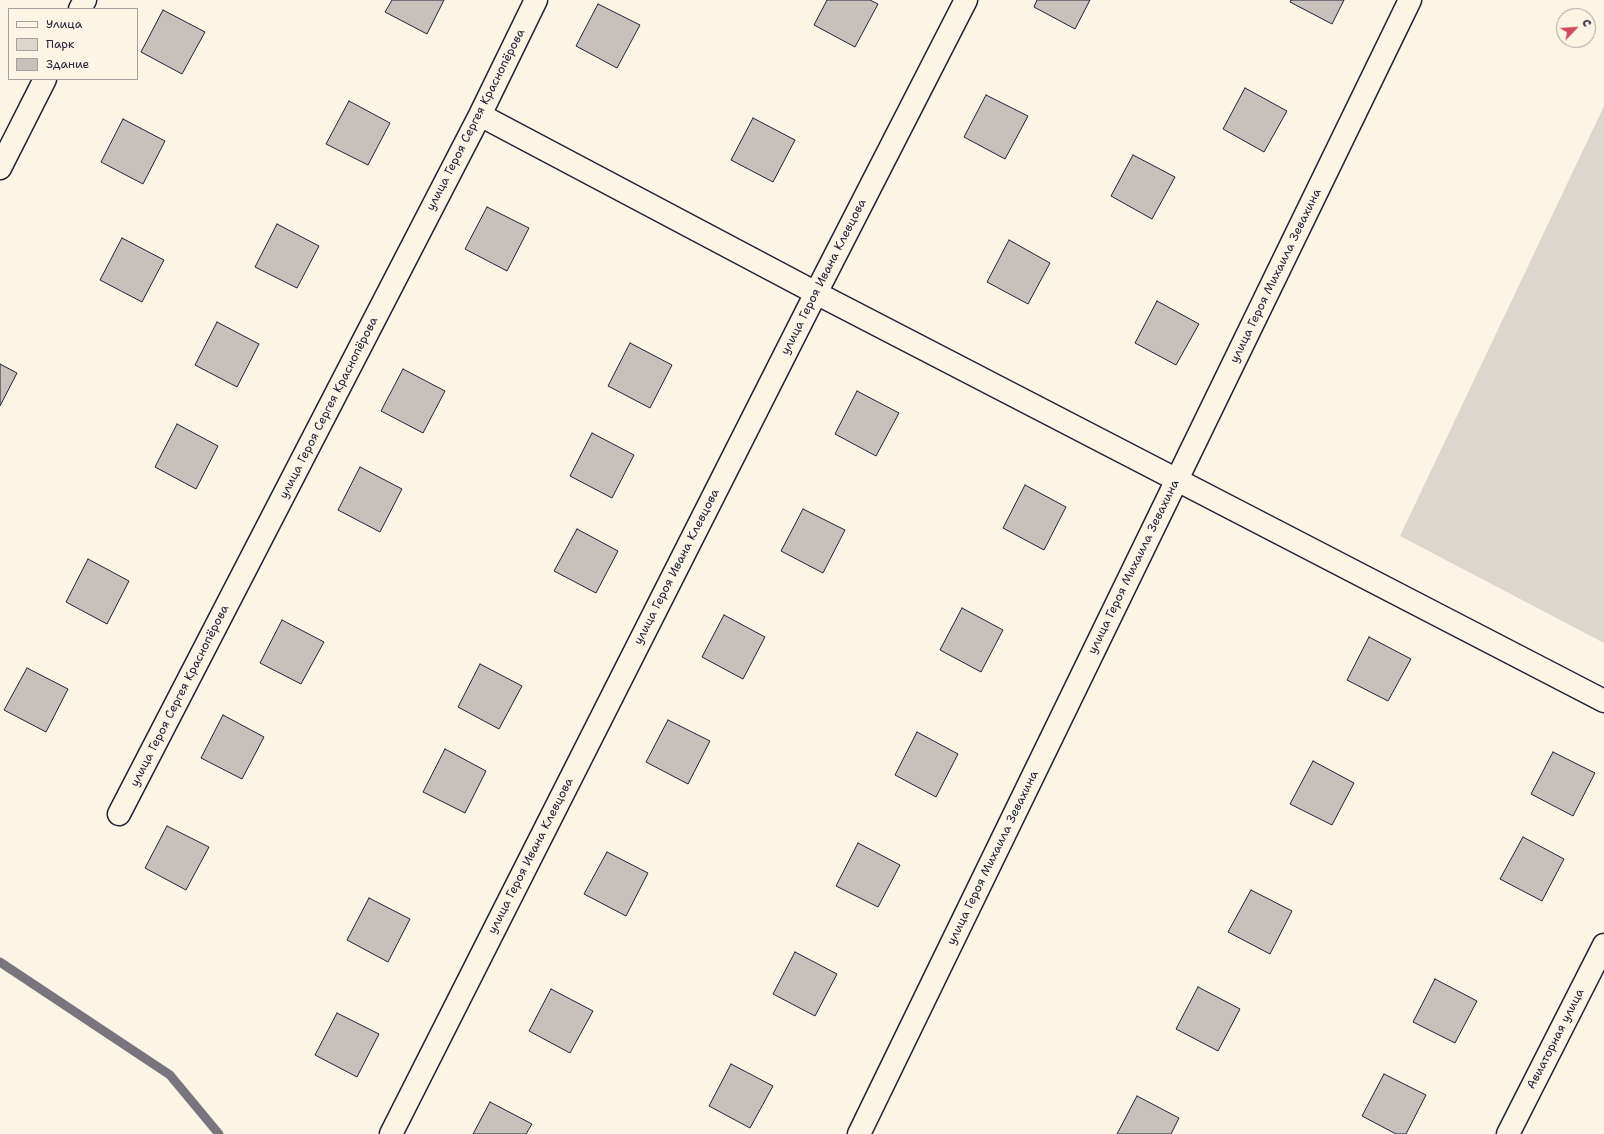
<!DOCTYPE html>
<html>
<head>
<meta charset="utf-8">
<style>
	body { margin:0 }
	#map { position:relative; width:1604px; height:1134px; overflow:hidden; background:#fcf5e5; font-family:"Shantell Sans",sans-serif }
	canvas { display:block }
	.legend { position:absolute; left:8px; top:8px; width:130px; height:72px; box-sizing:border-box; background:#fcf5e5; border:1px solid #a5a1a1; margin:0; padding:5px 7px; list-style:none; font-size:12px; color:#22223b }
	.legend li { display:flex; align-items:center; gap:8px; height:20px }
	.legend b { width:20px; border:1px solid #a5a1a1 }
	.north { position:absolute; left:1556px; top:8px; width:40px; height:40px; box-sizing:border-box; background:#fcf5e5; border:1px solid #a5a1a1; border-radius:50%; rotate:65deg; font-size:11px; font-weight:700; line-height:16px; text-align:center; color:#22223b }
	.north::after { content:''; display:block; margin:auto; width:14px; height:18px; background:#d1495b; clip-path:polygon(50% 0,100% 100%,50% 72%,0 100%) }
</style>
</head>
<body>
<div id="map">
<canvas width="1604" height="1134"></canvas>
<ul class="legend">
<li><b style="height:5px;background:#fcf5e5"></b>Улица</li>
<li><b style="height:11px;background:#dcd6cc"></b>Парк</li>
<li><b style="height:11px;background:#c6c1bb"></b>Здание</li>
</ul>
<div class="north">С</div>
</div>
<script>
const g = document.querySelector('canvas').getContext('2d');
g.lineJoin = 'round';
function paint(path, color) { g.fillStyle = color; g.fill(path, 'evenodd'); }
const shape = rows => new Path2D(rows.map(r => 'M' + r).join(''));
function trace(path, color, width, dash) { g.strokeStyle = color; g.lineWidth = width; g.lineCap = dash ? 'butt' : 'round'; g.setLineDash(dash || []); g.stroke(path); }
function write(font, color, halo, rows, align = 'center') {
  g.font = font + ' "Shantell Sans",sans-serif'; g.lineWidth = 3; g.setLineDash([]); g.textBaseline = 'middle'; g.strokeStyle = halo; g.fillStyle = color; for (const [text, x, y, turn = 0] of rows) {
    g.save(); g.translate(x, y); g.rotate((+turn || 0) * Math.PI / 180); g.textAlign = isNaN(turn) ? turn : align; if (halo) g.strokeText(text, 0, 0); g.fillText(text, 0, 0); g.restore();
  }
}
const green = shape([
	[1604,106,1604,643,1400,536]
]);
const stream = shape([
	[0,962,170,1075,219,1134]
]);
const building = shape([
	[392,0,444,0,427,34,385,12,392,0],
	[827,0,870,0,878,4,855,47,814,25,827,0],
	[1037,0,1090,0,1075,29,1034,7,1037,0],
	[1291,0,1344,0,1332,24,1290,2,1291,0],
	[598,4,640,25,617,68,576,46,598,4],
	[163,10,205,32,182,74,141,52,163,10],
	[1245,88,1287,111,1264,152,1223,129,1245,88],
	[986,95,1028,116,1005,159,964,137,986,95],
	[349,101,390,123,368,165,326,144,349,101],
	[753,118,795,140,773,182,731,160,753,118],
	[123,119,165,141,143,184,101,162,123,119],
	[1133,155,1175,177,1152,219,1111,196,1133,155],
	[487,207,529,228,507,271,465,249,487,207],
	[277,224,319,246,297,288,255,267,277,224],
	[122,238,164,260,142,302,100,280,122,238],
	[1009,240,1050,263,1028,304,987,282,1009,240],
	[1157,301,1199,324,1176,365,1135,343,1157,301],
	[217,322,259,344,237,387,195,365,217,322],
	[630,343,672,365,650,408,608,386,630,343],
	[0,364,17,373,0,406,0,364],
	[403,369,445,391,423,433,381,411,403,369],
	[857,391,899,413,876,456,835,434,857,391],
	[177,424,218,446,196,489,155,467,177,424],
	[592,433,634,455,612,498,570,476,592,433],
	[360,467,402,489,380,532,338,510,360,467],
	[1025,485,1066,507,1044,550,1003,528,1025,485],
	[803,509,845,530,823,573,781,551,803,509],
	[577,529,618,551,596,593,554,571,577,529],
	[88,559,129,581,107,624,66,602,88,559],
	[962,608,1003,630,981,672,940,650,962,608],
	[724,615,765,637,743,679,702,657,724,615],
	[282,620,324,642,301,684,260,663,282,620],
	[1369,637,1411,659,1388,701,1347,680,1369,637],
	[480,664,522,686,499,729,458,707,480,664],
	[27,668,68,689,46,732,4,710,27,668],
	[223,715,264,737,242,779,201,758,223,715],
	[668,720,710,741,688,784,646,762,668,720],
	[917,732,958,754,936,797,895,775,917,732],
	[445,749,486,771,465,813,423,792,445,749],
	[1553,752,1595,773,1573,816,1531,794,1553,752],
	[1313,761,1354,783,1332,825,1290,804,1313,761],
	[167,826,209,847,186,890,145,868,167,826],
	[1523,837,1564,859,1542,901,1500,879,1523,837],
	[858,843,900,865,878,907,836,886,858,843],
	[607,852,648,873,626,916,584,894,607,852],
	[1251,890,1292,911,1270,954,1228,932,1251,890],
	[369,898,410,919,388,962,347,940,369,898],
	[795,952,837,974,815,1016,773,994,795,952],
	[1435,979,1477,1001,1455,1043,1413,1022,1435,979],
	[1198,987,1240,1009,1218,1051,1176,1029,1198,987],
	[551,989,593,1011,570,1053,529,1031,551,989],
	[337,1013,379,1034,357,1077,315,1055,337,1013],
	[731,1064,773,1086,750,1128,709,1106,731,1064],
	[1384,1074,1426,1095,1406,1134,1396,1134,1362,1116,1384,1074],
	[1137,1096,1179,1118,1171,1134,1117,1134,1137,1096],
	[490,1102,532,1124,526,1134,473,1134,490,1102]
]);
const minor = shape([
	[80,9,85,0],
	[480,115,816,293,1604,701],
	[0,168,45,79],
	[119,814,480,115,536,0],
	[391,1134,816,293,966,0],
	[859,1134,1410,0],
	[1508,1134,1604,945]
]);
const streetNames = [
	["улица Героя Сергея Краснопёрова",476,120,-63],
	["улица Героя Михаила Зевахина",1276,276,-64],
	["улица Героя Ивана Клевцова",824,277,-63],
	["улица Героя Сергея Краснопёрова",329,408,-63],
	["улица Героя Ивана Клевцова",677,567,-63],
	["улица Героя Михаила Зевахина",1134,567,-64],
	["улица Героя Сергея Краснопёрова",180,696,-63],
	["улица Героя Ивана Клевцова",531,856,-63],
	["улица Героя Михаила Зевахина",993,858,-64],
	["Авиаторная улица",1556,1039,-63]
];
paint(green, '#dcd6cc');
trace(stream, '#78757e', 9);
paint(building, '#c6c1bb');
trace(building, '#22223b', 1);
trace(minor, '#22223b', 25);
trace(minor, '#fcf5e5', 22);
write('12px', '#22223b', '#fcf5e5', streetNames);
</script>
</body>
</html>
